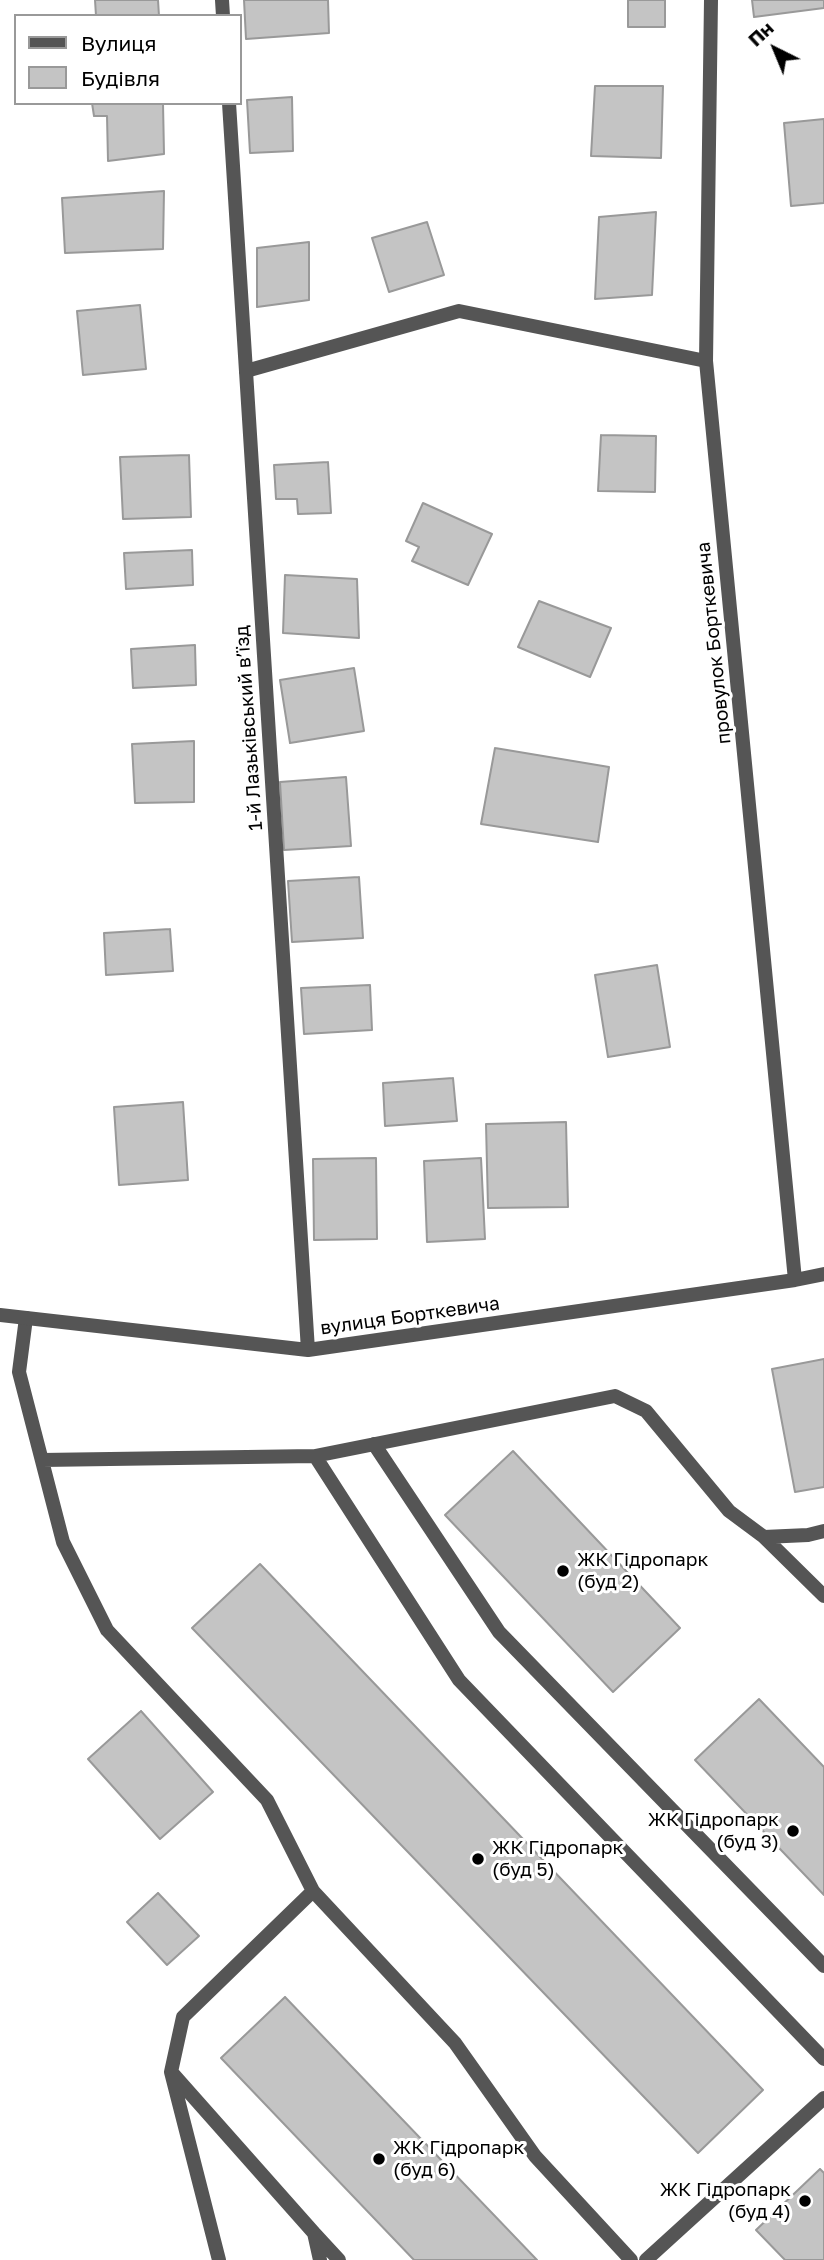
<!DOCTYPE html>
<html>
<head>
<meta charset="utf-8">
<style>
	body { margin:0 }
	#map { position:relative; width:824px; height:2260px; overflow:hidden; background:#fff; font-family:"Golos Text",sans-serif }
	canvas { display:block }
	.legend { position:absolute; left:14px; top:14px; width:228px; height:91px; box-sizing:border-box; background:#fff; border:2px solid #999; margin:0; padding:9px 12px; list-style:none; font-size:21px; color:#000 }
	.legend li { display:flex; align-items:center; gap:14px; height:35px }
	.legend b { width:35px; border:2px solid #999 }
	.north { position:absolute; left:740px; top:14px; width:70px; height:70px; -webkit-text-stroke:5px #fff; paint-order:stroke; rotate:317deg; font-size:19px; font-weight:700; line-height:28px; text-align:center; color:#000 }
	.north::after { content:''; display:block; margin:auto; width:24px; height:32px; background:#000; clip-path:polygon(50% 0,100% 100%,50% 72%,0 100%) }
</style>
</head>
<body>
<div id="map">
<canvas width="824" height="2260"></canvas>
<ul class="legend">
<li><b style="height:9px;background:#555"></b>Вулиця</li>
<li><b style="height:19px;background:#c4c4c4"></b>Будівля</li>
</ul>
<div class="north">Пн</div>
</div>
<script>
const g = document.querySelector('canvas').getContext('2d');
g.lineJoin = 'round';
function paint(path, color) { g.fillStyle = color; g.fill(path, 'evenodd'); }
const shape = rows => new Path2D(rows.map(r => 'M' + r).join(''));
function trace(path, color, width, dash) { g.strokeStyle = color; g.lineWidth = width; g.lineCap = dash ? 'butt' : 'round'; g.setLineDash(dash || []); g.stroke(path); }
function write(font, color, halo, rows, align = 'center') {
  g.font = font + ' "Golos Text",sans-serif'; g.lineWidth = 6; g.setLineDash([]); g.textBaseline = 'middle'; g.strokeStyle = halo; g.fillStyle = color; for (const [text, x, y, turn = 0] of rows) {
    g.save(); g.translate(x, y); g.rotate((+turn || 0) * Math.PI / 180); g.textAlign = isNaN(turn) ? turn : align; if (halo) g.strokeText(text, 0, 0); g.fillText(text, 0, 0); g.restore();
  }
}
const building = shape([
	[95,0,158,0,159,16,96,16,95,0],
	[244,0,328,0,329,33,246,39,244,0],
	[628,0,665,0,665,27,628,27,628,0],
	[752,0,824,0,824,8,754,17,752,0],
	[595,86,663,86,661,158,591,156,595,86],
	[292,97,293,151,250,153,247,100,292,97],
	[92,103,163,103,164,154,108,161,107,116,94,116,92,103],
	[824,119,824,203,791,206,784,123,824,119],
	[164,191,163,249,65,253,62,198,164,191],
	[656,212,652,295,595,299,599,217,656,212],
	[427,222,444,275,389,292,372,238,427,222],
	[309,242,309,300,257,307,257,248,309,242],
	[140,305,146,369,83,375,77,311,140,305],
	[601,435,656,436,655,492,598,491,601,435],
	[189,455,191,517,123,519,120,457,189,455],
	[328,462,331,513,298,514,297,499,276,499,274,465,328,462],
	[423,503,492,534,468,585,412,561,419,547,406,541,423,503],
	[192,550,193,585,126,589,124,553,192,550],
	[285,575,357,579,359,638,283,633,285,575],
	[539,601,611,628,590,677,518,647,539,601],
	[195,645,196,685,133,688,131,649,195,645],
	[354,668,364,731,290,743,280,680,354,668],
	[194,741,194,802,135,803,132,744,194,741],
	[495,748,609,767,598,842,481,824,495,748],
	[346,777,351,846,284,850,280,782,346,777],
	[359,877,363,938,292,942,288,881,359,877],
	[170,929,173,971,106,975,104,933,170,929],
	[657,965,670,1047,608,1057,595,975,657,965],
	[370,985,372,1030,304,1034,301,988,370,985],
	[453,1078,457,1121,385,1126,383,1083,453,1078],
	[183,1102,188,1180,119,1185,114,1107,183,1102],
	[566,1122,568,1207,488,1208,486,1124,566,1122],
	[376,1158,377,1239,314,1240,313,1159,376,1158],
	[481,1158,485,1239,427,1242,424,1161,481,1158],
	[824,1359,824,1487,795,1492,772,1369,824,1359],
	[513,1451,680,1628,613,1692,445,1515,513,1451],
	[260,1564,763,2090,698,2153,192,1628,260,1564],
	[759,1699,824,1767,824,1895,695,1760,759,1699],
	[141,1711,213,1792,160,1839,88,1759,141,1711],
	[158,1893,199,1936,167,1965,127,1922,158,1893],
	[285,1997,537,2260,414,2260,221,2058,285,1997],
	[820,2169,824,2173,824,2260,785,2260,756,2230,820,2169]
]);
const service = shape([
	[246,371,459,311,706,361],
	[26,1318,19,1372,63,1542,107,1630,267,1800,313,1891,455,2043,535,2156,631,2260],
	[374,1444,499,1632,824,1966],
	[42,1460,315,1456],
	[764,1537,808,1535,824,1531],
	[824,1596,764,1537,729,1511,646,1411,615,1396,315,1456,459,1680,824,2059],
	[173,2074,314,2233,320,2260],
	[315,2234,339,2260],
	[219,2260,171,2072,183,2017,313,1891],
	[646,2260,824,2098]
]);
const minor = shape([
	[222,0,223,16],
	[711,0,706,361,795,1280],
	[229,103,308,1350],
	[0,1315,308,1350,795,1280,824,1274]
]);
const markers = [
	[563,1571,7,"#000"],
	[793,1831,7,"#000"],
	[478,1859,7,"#000"],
	[379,2159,7,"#000"],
	[805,2201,7,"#000"]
];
const streetNames = [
	["провулок Борткевича",714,643,-96],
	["1-й Лазьківський в’їзд",249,728,-94],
	["вулиця Борткевича",410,1316,-8]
];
const poiNames = [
	["ЖК Гідропарк",577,1560],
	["(буд 2)",577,1582],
	["ЖК Гідропарк",779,1820,"right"],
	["(буд 3)",779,1842,"right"],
	["ЖК Гідропарк",492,1848],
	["(буд 5)",492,1870],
	["ЖК Гідропарк",393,2148],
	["(буд 6)",393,2170],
	["ЖК Гідропарк",791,2190,"right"],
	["(буд 4)",791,2212,"right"]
];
paint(building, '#c4c4c4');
trace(building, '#999', 2);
trace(service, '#555', 14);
trace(minor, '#555', 14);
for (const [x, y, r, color] of markers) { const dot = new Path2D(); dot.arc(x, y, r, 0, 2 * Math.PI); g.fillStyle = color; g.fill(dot); trace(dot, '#fff', 2.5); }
write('19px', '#000', '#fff', streetNames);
write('19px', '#000', '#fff', poiNames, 'left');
</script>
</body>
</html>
